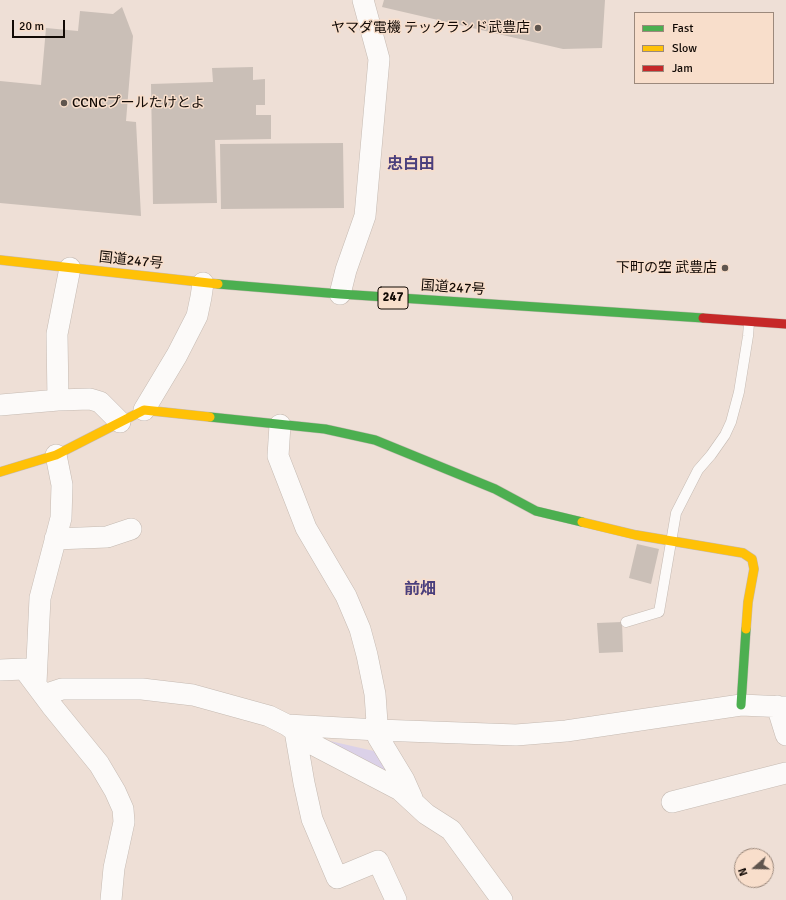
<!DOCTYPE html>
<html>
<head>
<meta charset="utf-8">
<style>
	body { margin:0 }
	#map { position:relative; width:786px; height:900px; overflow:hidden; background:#eedfd6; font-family:Signika,sans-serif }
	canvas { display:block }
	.legend { position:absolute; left:634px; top:12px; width:140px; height:72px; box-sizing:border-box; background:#f8decb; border:1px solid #9c897c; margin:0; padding:5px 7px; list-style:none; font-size:12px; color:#120a05 }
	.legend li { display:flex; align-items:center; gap:8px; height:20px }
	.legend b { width:20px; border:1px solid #9c897c }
	.north { position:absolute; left:734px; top:848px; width:40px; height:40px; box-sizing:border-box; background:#f8decb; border:1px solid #9c897c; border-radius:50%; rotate:250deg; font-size:11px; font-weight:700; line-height:16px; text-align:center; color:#120a05 }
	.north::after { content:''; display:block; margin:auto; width:14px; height:18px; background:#5f554e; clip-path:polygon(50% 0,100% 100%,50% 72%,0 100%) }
	.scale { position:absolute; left:12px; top:20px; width:53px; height:18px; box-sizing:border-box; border:2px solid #120a05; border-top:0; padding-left:5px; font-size:12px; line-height:14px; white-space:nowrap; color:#120a05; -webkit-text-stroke:3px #f8decb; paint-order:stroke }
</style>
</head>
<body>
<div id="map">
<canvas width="786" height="900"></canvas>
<ul class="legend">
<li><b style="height:5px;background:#4caf50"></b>Fast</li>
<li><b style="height:5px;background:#ffc107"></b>Slow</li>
<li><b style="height:5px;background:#c62828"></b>Jam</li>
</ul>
<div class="north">N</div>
<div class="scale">20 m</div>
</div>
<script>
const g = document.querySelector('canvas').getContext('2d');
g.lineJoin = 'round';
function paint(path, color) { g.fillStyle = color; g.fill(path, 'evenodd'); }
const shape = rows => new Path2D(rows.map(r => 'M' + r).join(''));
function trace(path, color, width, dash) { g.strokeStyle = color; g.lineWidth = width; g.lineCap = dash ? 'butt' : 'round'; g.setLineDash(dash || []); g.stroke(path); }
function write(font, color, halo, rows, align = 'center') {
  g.font = font + ' Signika,"Noto Sans JP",sans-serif'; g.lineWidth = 3; g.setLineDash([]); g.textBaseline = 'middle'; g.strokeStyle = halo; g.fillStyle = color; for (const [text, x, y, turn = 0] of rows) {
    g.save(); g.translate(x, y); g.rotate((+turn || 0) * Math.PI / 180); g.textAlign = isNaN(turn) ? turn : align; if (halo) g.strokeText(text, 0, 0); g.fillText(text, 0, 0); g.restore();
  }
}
const green = shape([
	[317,738,378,752,392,774]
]);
const building = shape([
	[384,0,605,0,602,48,563,49,382,7],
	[122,7,133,36,126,121,136,122,141,216,0,203,0,81,41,85,46,28,78,31,80,11,113,14],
	[253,67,253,80,265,79,265,105,256,105,256,115,271,115,271,139,215,140,217,203,153,204,151,84,213,82,212,68],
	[343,143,344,208,221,209,220,144],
	[637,544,659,549,651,584,629,578],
	[622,622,623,652,599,653,597,623]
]);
const lane = shape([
	[626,622,659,612,676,513,698,470,711,455,725,435,731,422,739,392,748,336,749,323]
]);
const street = shape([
	[340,294,346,270,365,216,379,59,363,0],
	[58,400,57,334,70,268],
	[0,405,58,400,90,399,100,402,120,422],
	[144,410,177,355,197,316,201,297,203,283],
	[280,425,278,456,306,528,346,596,360,629,367,655,375,694,378,737,404,780,412,798],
	[55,539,107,537,131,529],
	[0,670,24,669,51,705,99,764,115,791,123,809,124,822,114,868,111,900],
	[36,683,40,598,61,518,62,485,56,455],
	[44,695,62,689,142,689,193,695,269,716,287,725,314,745,400,790,426,814,451,830,502,900],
	[777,706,786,735],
	[287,725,378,730,516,735,566,731,741,705,786,707],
	[295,731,304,783,312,819,337,878,378,861,396,900],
	[672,802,786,773]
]);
const fast = shape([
	[218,284,340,294,703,318],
	[210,417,325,429,375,440,495,489,536,511,582,522],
	[741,705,746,629]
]);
const slow = shape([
	[0,260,218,284],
	[0,472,56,455,144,410,210,417],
	[582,522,636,535,743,553,752,559,754,569,748,602,746,629]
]);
const jam = shape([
	[703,318,786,324]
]);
const markers = [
	[538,28,4,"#5f554e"],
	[64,103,4,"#5f554e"],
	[725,268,4,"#5f554e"]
];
const shields = [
	[393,298,30]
];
const shieldNames = [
	["247",393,298]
];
const poiNames = [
	["ヤマダ電機 テックランド武豊店",530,28],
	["CCNCプールたけとよ",72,103,"left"],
	["下町の空 武豊店",717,268]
];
const streetNames = [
	["国道247号",131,261,6],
	["国道247号",453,288,4]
];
const quarterNames = [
	["忠白田",411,165],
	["前畑",420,590]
];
paint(green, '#dbd1e8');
paint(building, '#cabfb7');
trace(lane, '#c5bab2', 11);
trace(street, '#c5bab2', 22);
trace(fast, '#c5bab2', 10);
trace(slow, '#c5bab2', 10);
trace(jam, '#c5bab2', 10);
trace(lane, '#fcfaf9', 10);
trace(street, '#fcfaf9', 21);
trace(fast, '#4caf50', 9);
trace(slow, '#ffc107', 9);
trace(jam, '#c62828', 9);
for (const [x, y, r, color] of markers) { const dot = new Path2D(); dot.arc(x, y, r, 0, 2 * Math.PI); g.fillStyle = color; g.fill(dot); trace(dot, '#f8decb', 1.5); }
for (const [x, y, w] of shields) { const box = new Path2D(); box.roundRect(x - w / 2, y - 11, w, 22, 3); g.fillStyle = '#f8decb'; g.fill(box); trace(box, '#120a05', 1); }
write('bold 13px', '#120a05', null, shieldNames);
write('14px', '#120a05', '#f8decb', poiNames, 'right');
write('14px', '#120a05', '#f8decb', streetNames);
write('bold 16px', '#4a3f7d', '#f8decb', quarterNames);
</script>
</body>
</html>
